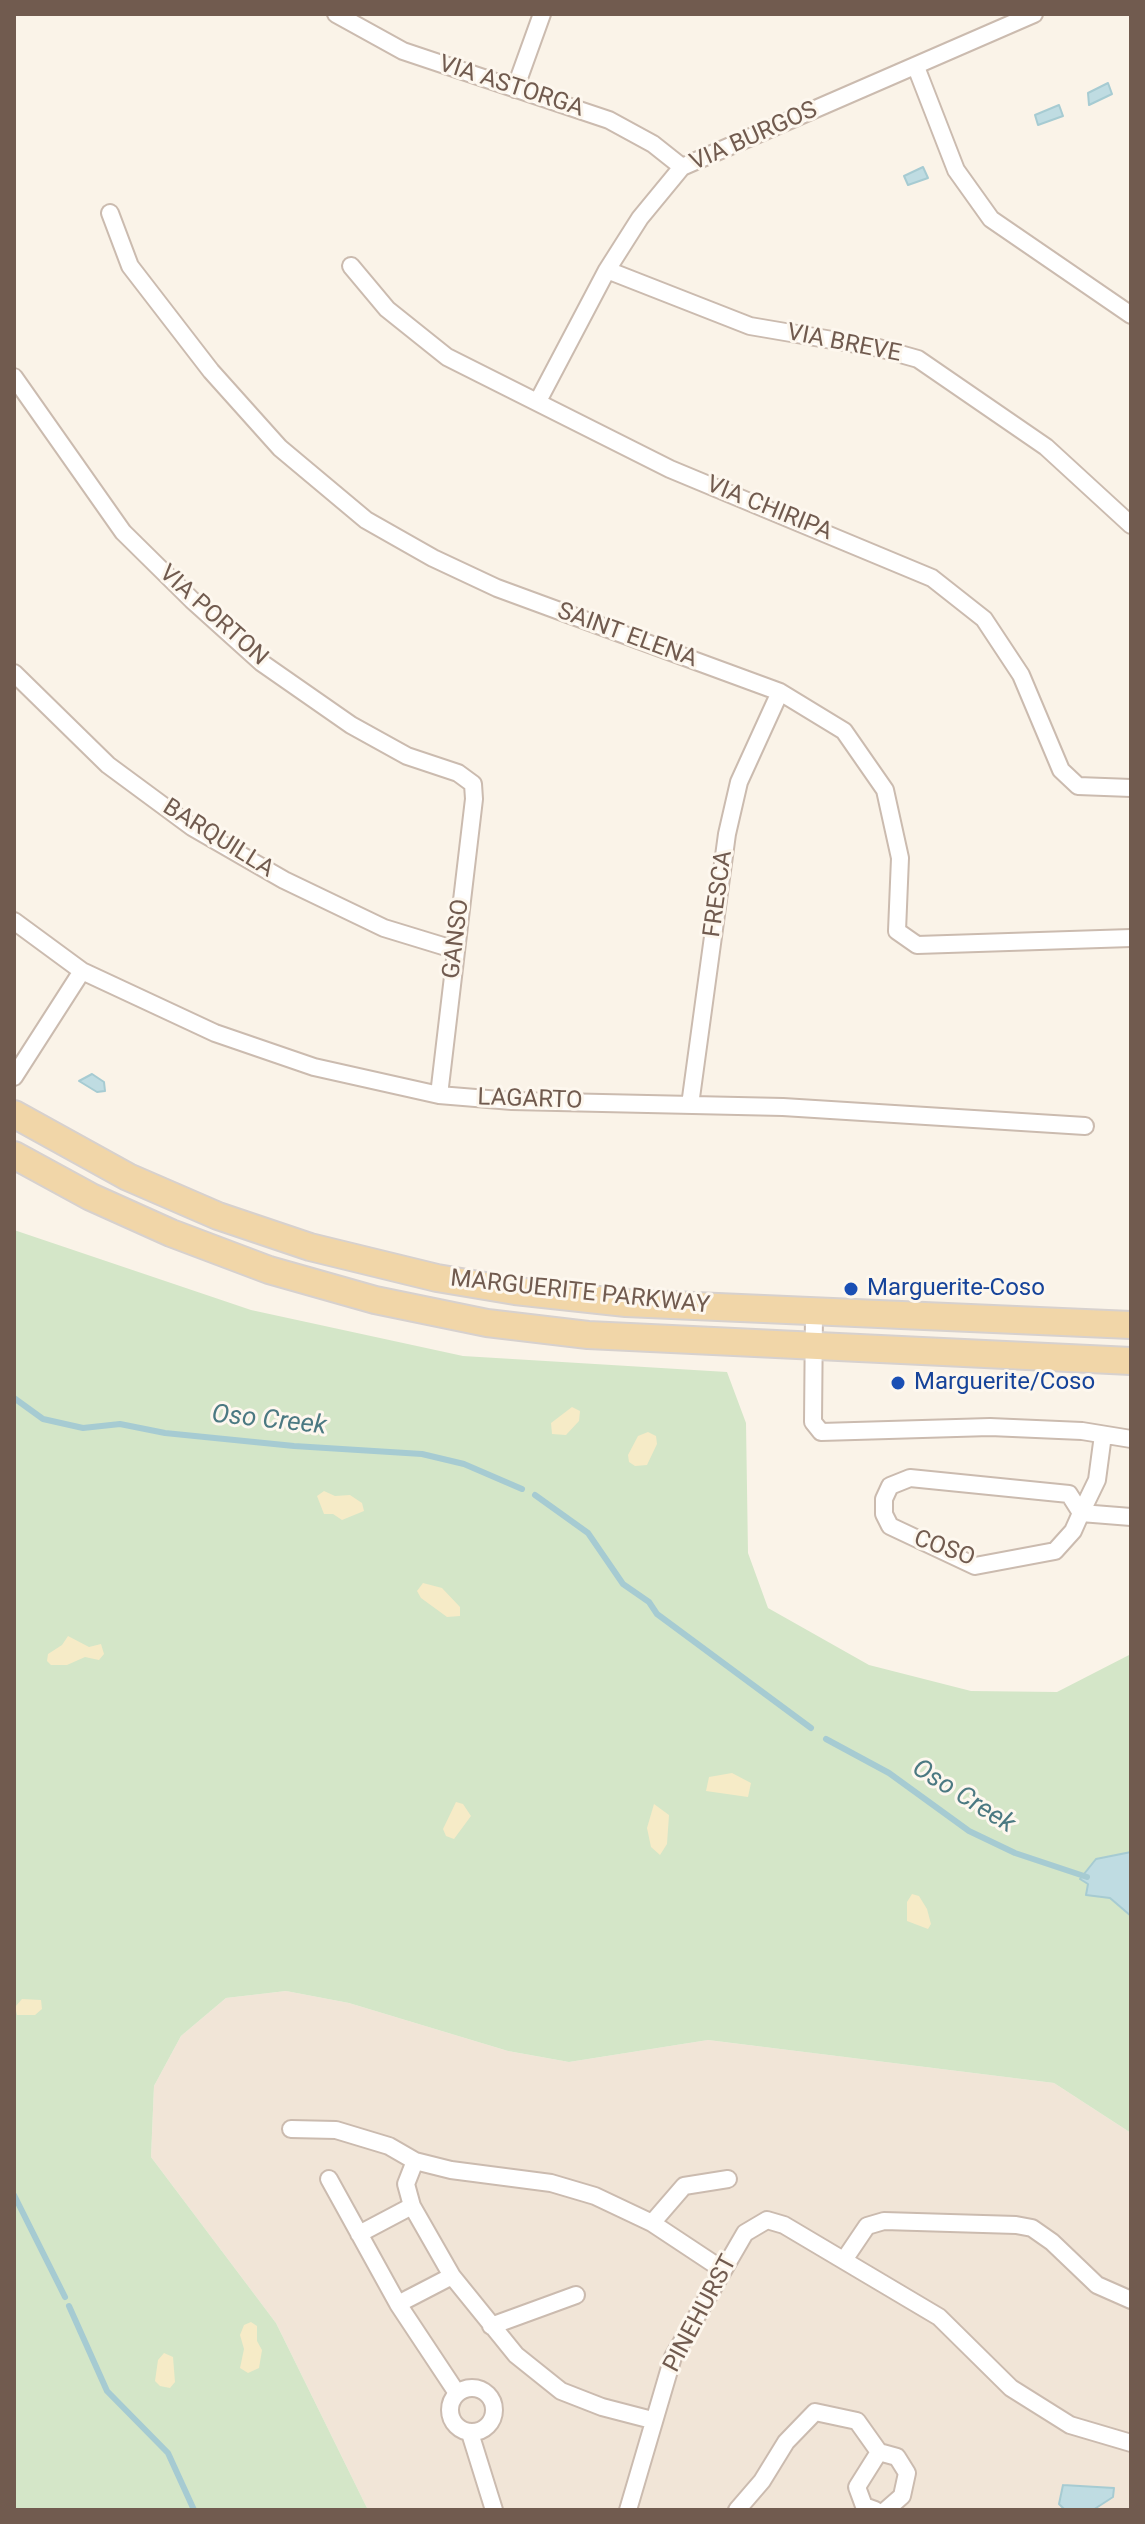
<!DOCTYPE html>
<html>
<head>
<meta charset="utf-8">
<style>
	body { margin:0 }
	#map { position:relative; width:1145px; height:2524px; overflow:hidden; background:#faf3e8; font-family:Roboto,sans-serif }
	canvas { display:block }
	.frame { position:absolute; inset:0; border:16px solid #715b4f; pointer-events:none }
</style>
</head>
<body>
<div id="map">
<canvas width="1145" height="2524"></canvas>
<div class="frame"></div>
</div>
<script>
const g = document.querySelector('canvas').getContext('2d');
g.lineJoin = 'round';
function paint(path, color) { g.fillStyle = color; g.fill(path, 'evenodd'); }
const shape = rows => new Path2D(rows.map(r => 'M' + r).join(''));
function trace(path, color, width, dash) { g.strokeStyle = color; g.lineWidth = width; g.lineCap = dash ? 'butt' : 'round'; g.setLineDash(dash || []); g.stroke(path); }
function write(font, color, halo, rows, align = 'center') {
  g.font = font + ' Roboto,sans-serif'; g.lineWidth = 6; g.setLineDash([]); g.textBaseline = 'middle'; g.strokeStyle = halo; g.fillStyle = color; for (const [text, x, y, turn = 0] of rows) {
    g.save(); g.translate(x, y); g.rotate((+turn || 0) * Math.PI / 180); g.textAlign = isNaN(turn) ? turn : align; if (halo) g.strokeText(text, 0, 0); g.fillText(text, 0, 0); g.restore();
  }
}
const residential = shape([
	[286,1991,349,2003,508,2051,569,2062,708,2040,1054,2083,1131,2133,1131,2510,368,2510,276,2323,151,2157,154,2086,181,2036,226,1998]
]);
const green = shape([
	[14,1230,251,1310,463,1356,727,1372,746,1423,748,1553,768,1608,869,1665,971,1691,1057,1692,1131,1654,1131,2133,1054,2083,708,2040,569,2062,508,2051,349,2003,286,1991,226,1998,181,2036,154,2086,151,2157,276,2323,368,2510,14,2510]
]);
const sand = shape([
	[572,1407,580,1411,579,1421,566,1435,552,1434,551,1423],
	[648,1432,656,1436,657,1444,647,1465,635,1466,629,1462,628,1455,638,1436],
	[324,1491,335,1496,350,1495,362,1503,364,1511,342,1520,333,1514,324,1514,317,1496],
	[423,1583,442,1588,460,1607,460,1616,447,1617,421,1598,417,1591],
	[68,1636,89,1647,101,1644,104,1654,99,1660,85,1657,67,1665,51,1665,47,1661,48,1654,62,1645],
	[732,1773,751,1783,748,1797,706,1791,709,1777],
	[456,1802,463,1804,471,1816,454,1839,446,1836,443,1829],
	[654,1804,669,1815,667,1844,660,1855,651,1847,647,1828],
	[912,1894,919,1896,927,1909,931,1924,928,1929,907,1921,907,1902],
	[22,1999,41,2000,42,2009,35,2015,17,2015,15,2007],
	[251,2322,257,2326,257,2341,262,2350,259,2368,248,2373,240,2368,244,2349,240,2335,244,2325],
	[164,2353,173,2357,175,2382,170,2388,160,2386,155,2381,158,2360]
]);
const water = shape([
	[1108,83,1112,94,1089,105,1088,93,1108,83],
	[1059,105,1063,116,1038,125,1035,115,1059,105],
	[923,167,928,178,908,185,904,176,923,167],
	[92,1074,104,1082,105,1091,97,1092,79,1081,92,1074],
	[1131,1852,1131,1916,1110,1898,1086,1895,1088,1884,1080,1879,1096,1859,1131,1852],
	[1063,2485,1114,2488,1113,2497,1093,2510,1065,2510,1059,2504,1063,2485]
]);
const stream = shape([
	[14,1398,43,1419,83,1428,120,1424,165,1433,294,1446,422,1454,464,1464,522,1489],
	[535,1495,588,1533,623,1584,649,1602,657,1614,811,1728],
	[826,1739,889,1773,969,1831,1015,1853,1087,1877],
	[14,2195,65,2297],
	[69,2306,107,2391,168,2453,194,2510]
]);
const minor = shape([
	[336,14,403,51,609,120,653,144,682,167],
	[916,67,956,170,991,219,1131,315],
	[515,89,542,14],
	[110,213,130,266,211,371,280,448,366,520,433,558,497,588,780,692,844,731,885,790,900,858,897,931,917,945,1131,938],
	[351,266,387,309,447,357,670,469,932,578,984,619,1021,675,1061,770,1078,786,1131,788],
	[607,270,750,326,879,348,918,359,1046,447,1131,525],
	[14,377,123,532,192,600,262,663,351,725,407,756,458,773,473,784,474,799,439,1095],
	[538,401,607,270,640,218,682,167,1034,14],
	[14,673,108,765,192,827,284,880,384,928,456,950],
	[14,921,82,971,215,1033,314,1067,439,1095,512,1101,783,1107,1085,1126],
	[14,1077,82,971],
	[690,1105,727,834,739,782,780,692],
	[814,1312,813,1422,821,1432,990,1427,1082,1431,1131,1439],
	[1081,1513,1069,1494,910,1478,890,1486,884,1499,884,1514,890,1526,975,1566,1055,1551,1073,1531,1081,1513,1097,1480,1103,1435],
	[1081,1513,1131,1517],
	[291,2129,336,2130,389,2146,415,2161,451,2170,551,2183,595,2196,652,2223,723,2270],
	[415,2161,406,2184,412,2206,452,2276,516,2355,561,2391,602,2407,652,2420],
	[329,2179,398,2304,457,2393],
	[652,2223,684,2186,728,2179],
	[359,2234,412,2206],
	[844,2260,867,2226,884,2221,1016,2225,1032,2228,1052,2242,1097,2285,1131,2300],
	[398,2304,452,2276],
	[491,2326,576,2295],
	'450 2410a22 22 0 1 1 44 0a22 22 0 1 1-44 0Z',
	[470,2433,494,2510],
	[628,2510,673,2357,745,2233,767,2220,784,2225,939,2317,1011,2388,1070,2425,1131,2443],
	[737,2510,762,2481,786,2442,815,2412,857,2421,879,2452,897,2457,907,2473,902,2496,886,2510],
	[875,2510,864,2506,857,2487,879,2452]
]);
const primary = shape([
	[14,1114,128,1177,218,1216,310,1247,437,1278,515,1291,626,1303,1131,1325],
	[14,1155,91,1197,171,1233,269,1270,375,1300,487,1323,588,1335,1131,1361]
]);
const markers = [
	[851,1289,8,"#1a4fb4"],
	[898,1383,8,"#1a4fb4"]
];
const streetNames = [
	["VIA ASTORGA",511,87,18],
	["VIA BURGOS",754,137,-24],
	["VIA BREVE",844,344,11],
	["VIA CHIRIPA",769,509,22],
	["VIA PORTON",213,616,42],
	["SAINT ELENA",627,636,20],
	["BARQUILLA",218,839,32],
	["FRESCA",719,894,-82],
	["GANSO",457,939,-83],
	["LAGARTO",530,1100,2],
	["MARGUERITE PARKWAY",580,1293,6],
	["COSO",944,1549,20],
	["PINEHURST",701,2314,-62]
];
const transitNames = [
	["Marguerite-Coso",867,1289],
	["Marguerite/Coso",914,1383]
];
const waterNames = [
	["Oso Creek",269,1421,6],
	["Oso Creek",963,1797,32]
];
paint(residential, '#f1e5d7');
paint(green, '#d4e6c8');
paint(sand, '#f6ebc7');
paint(water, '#bfdce2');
trace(water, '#a6cbd2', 2);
trace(stream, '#a6cbd2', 6);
trace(minor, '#cbbbaf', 20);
trace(primary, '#d7d1ce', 30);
trace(minor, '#fff', 16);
trace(primary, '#f1d6a8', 26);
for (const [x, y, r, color] of markers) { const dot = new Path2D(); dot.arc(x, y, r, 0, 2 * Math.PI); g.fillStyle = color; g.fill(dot); trace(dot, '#fdf7ee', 3); }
write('24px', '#715b4f', '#fdf7ee', streetNames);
write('24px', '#164399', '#fdf7ee', transitNames, 'left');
write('italic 26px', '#4b7982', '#fdf7ee', waterNames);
</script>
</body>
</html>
